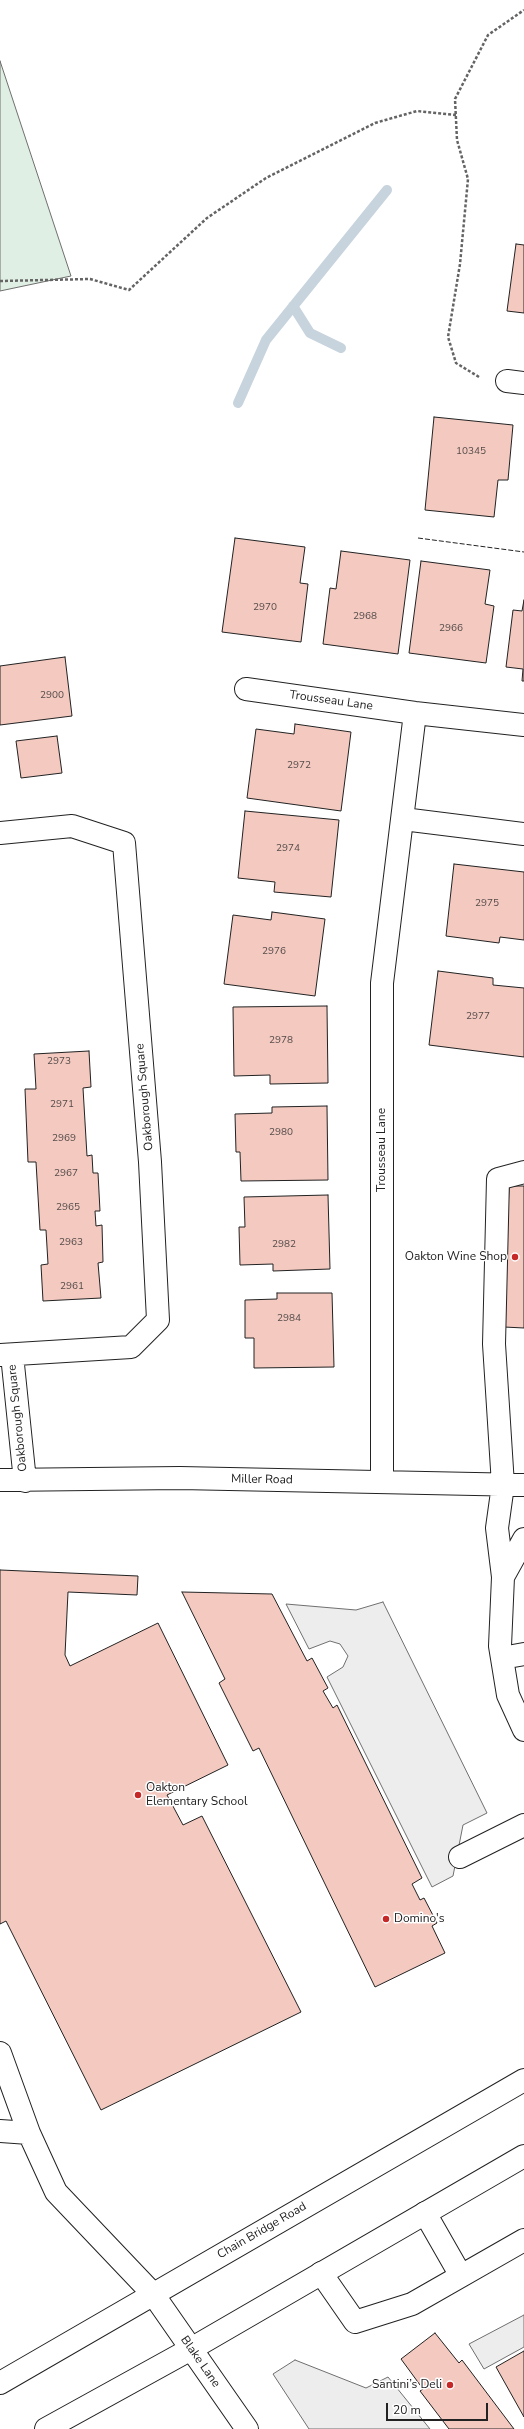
<!DOCTYPE html>
<html>
<head>
<meta charset="utf-8">
<style>
	body { margin:0 }
	#map { position:relative; width:524px; height:2429px; overflow:hidden; background:#fff; font-family:"Nunito Sans",sans-serif }
	canvas { display:block }
	.scale { position:absolute; left:386px; top:2403px; width:102px; height:18px; box-sizing:border-box; border:2px solid #222; border-top:0; padding-left:5px; font-size:12px; line-height:14px; white-space:nowrap; color:#222; -webkit-text-stroke:3px #fff; paint-order:stroke }
</style>
</head>
<body>
<div id="map">
<canvas width="524" height="2429"></canvas>
<div class="scale">20 m</div>
</div>
<script>
const g = document.querySelector('canvas').getContext('2d');
g.lineJoin = 'round';
function paint(path, color) { g.fillStyle = color; g.fill(path, 'evenodd'); }
const shape = rows => new Path2D(rows.map(r => 'M' + r).join(''));
function trace(path, color, width, dash) { g.strokeStyle = color; g.lineWidth = width; g.lineCap = dash ? 'butt' : 'round'; g.setLineDash(dash || []); g.stroke(path); }
function write(font, color, halo, rows, align = 'center') {
  g.font = font + ' "Nunito Sans",sans-serif'; g.lineWidth = 3; g.setLineDash([]); g.textBaseline = 'middle'; g.strokeStyle = halo; g.fillStyle = color; for (const [text, x, y, turn = 0] of rows) {
    g.save(); g.translate(x, y); g.rotate((+turn || 0) * Math.PI / 180); g.textAlign = isNaN(turn) ? turn : align; if (halo) g.strokeText(text, 0, 0); g.fillText(text, 0, 0); g.restore();
  }
}
const green = shape([
	[0,61,71,276,0,291,0,61]
]);
const parking = shape([
	[383,1602,487,1813,463,1825,453,1876,432,1887,327,1677,343,1667,348,1656,340,1644,330,1641,309,1649,286,1604,356,1610,383,1602],
	[524,2315,524,2347,484,2369,469,2344,524,2315],
	[295,2360,366,2388,388,2377,430,2429,309,2429,273,2374,295,2360]
]);
const stream = shape([
	[293,306,310,333,341,348],
	[238,403,266,340,387,190]
]);
const building = shape([
	[516,244,524,245,524,313,507,311,516,244],
	[434,417,513,425,508,480,498,480,494,517,425,510,434,417],
	[235,538,305,547,300,583,308,584,301,642,222,632,235,538],
	[341,551,410,560,398,654,323,644,330,588,336,589,341,551],
	[421,561,490,570,485,604,494,606,486,663,409,653,421,561],
	[524,600,524,681,522,681,523,669,506,667,513,610,522,611,524,600],
	[65,657,72,716,0,725,0,666,65,657],
	[295,724,351,732,341,811,247,798,256,729,294,734,295,724],
	[57,736,62,773,21,778,16,741,57,736],
	[245,811,339,820,331,897,274,892,275,882,238,878,245,811],
	[454,864,524,872,524,940,500,937,499,943,446,936,454,864],
	[272,912,325,919,315,996,224,984,233,915,271,920,272,912],
	[438,971,493,978,493,985,524,988,524,1057,429,1045,438,971],
	[327,1006,328,1083,270,1084,270,1075,234,1076,233,1007,327,1006],
	[89,1051,91,1087,83,1088,87,1156,92,1155,93,1173,98,1173,100,1211,95,1211,96,1226,102,1225,103,1262,98,1263,101,1298,43,1301,41,1265,48,1264,46,1230,40,1230,36,1162,28,1162,25,1089,36,1089,34,1054,89,1051],
	[327,1106,328,1180,241,1181,240,1152,236,1152,235,1114,272,1113,272,1107,327,1106],
	[509,1186,524,1186,524,1328,504,1327,509,1186],
	[328,1195,330,1269,273,1271,273,1264,240,1265,239,1227,245,1227,244,1197,328,1195],
	[277,1293,332,1293,334,1367,254,1368,254,1338,245,1338,245,1300,277,1299,277,1293],
	[0,1570,138,1576,137,1595,68,1592,65,1655,70,1666,158,1623,228,1765,167,1795,183,1825,202,1816,301,2012,101,2110,6,1921,0,1924,0,1570],
	[182,1592,272,1594,307,1661,312,1658,328,1688,323,1691,333,1708,337,1705,422,1878,412,1884,420,1900,424,1898,437,1923,432,1926,445,1953,375,1987,259,1748,253,1751,219,1683,225,1679,182,1592],
	[435,2333,459,2363,462,2360,514,2429,449,2429,420,2391,423,2389,401,2359,435,2333],
	[524,2351,524,2417,496,2367,524,2351]
]);
const path = shape([
	[0,281,90,279,129,290,207,218,266,178,375,123,417,111,456,115],
	[479,377,456,363,448,337,460,264,468,179,457,140,455,99,488,35,524,10]
]);
const minor = shape([
	[507,381,524,383],
	[246,689,415,713,524,725],
	[403,819,524,834],
	[0,833,72,826,124,843,150,1162,158,1320,131,1347,0,1355],
	[524,1172,498,1179,494,1344,503,1485,497,1528,503,1577,500,1646,508,1695,524,1730],
	[12,1355,25,1481],
	[0,1480,180,1478,524,1485],
	[382,1482,382,983,415,713],
	[503,1577,524,1539],
	[502,1658,524,1654],
	[460,1857,524,1825],
	[0,2053,29,2133,0,2131],
	[29,2133,56,2192,153,2294,247,2429],
	[425,2213,461,2276],
	[321,2273,355,2322,412,2304,524,2240]
]);
const major = shape([
	[0,2383,524,2080],
	[46,2429,191,2349,524,2156]
]);
const fence = shape([
	[418,538,524,552]
]);
const markers = [
	[515,1257,4,"#c62828"],
	[138,1795,4,"#c62828"],
	[386,1919,4,"#c62828"],
	[450,2385,4,"#c62828"]
];
const numberNames = [
	["10345",471,452],
	["2970",265,608],
	["2968",365,617],
	["2966",451,629],
	["2900",52,696],
	["2972",299,766],
	["2974",288,849],
	["2975",487,904],
	["2976",274,952],
	["2977",478,1017],
	["2978",281,1041],
	["2973",59,1062],
	["2971",62,1105],
	["2980",281,1133],
	["2969",64,1139],
	["2967",66,1174],
	["2965",68,1208],
	["2963",71,1243],
	["2982",284,1245],
	["2961",72,1287],
	["2984",289,1319]
];
const streetNames = [
	["Trousseau Lane",331,701,8],
	["Oakborough Square",145,1097,-95],
	["Trousseau Lane",382,1150,-90],
	["Oakborough Square",18,1418,-96],
	["Miller Road",262,1480,1],
	["Chain Bridge Road",262,2231,-30],
	["Blake Lane",200,2362,55]
];
const poiNames = [
	["Oakton Wine Shop",507,1257],
	["Oakton",146,1788,"left"],
	["Elementary School",146,1802,"left"],
	["Domino's",394,1919,"left"],
	["Santini’s Deli",442,2385]
];
paint(green, '#e0efe3');
trace(green, '#6f6f6f', 1);
paint(parking, '#ededed');
trace(parking, '#6f6f6f', 1);
trace(stream, '#c7d3dd', 10);
paint(building, '#f3c9c0');
trace(building, '#222', 1);
trace(minor, '#222', 24);
trace(major, '#222', 24);
trace(path, '#646464', 2.5, [3, 2]);
trace(minor, '#fff', 22);
trace(major, '#fff', 22);
trace(fence, '#222', 1, [5, 2]);
for (const [x, y, r, color] of markers) { const dot = new Path2D(); dot.arc(x, y, r, 0, 2 * Math.PI); g.fillStyle = color; g.fill(dot); trace(dot, '#fff', 1.5); }
write('10px', '#564c4a', null, numberNames);
write('12px', '#222', '#fff', streetNames);
write('12px', '#222', '#fff', poiNames, 'right');
</script>
</body>
</html>
